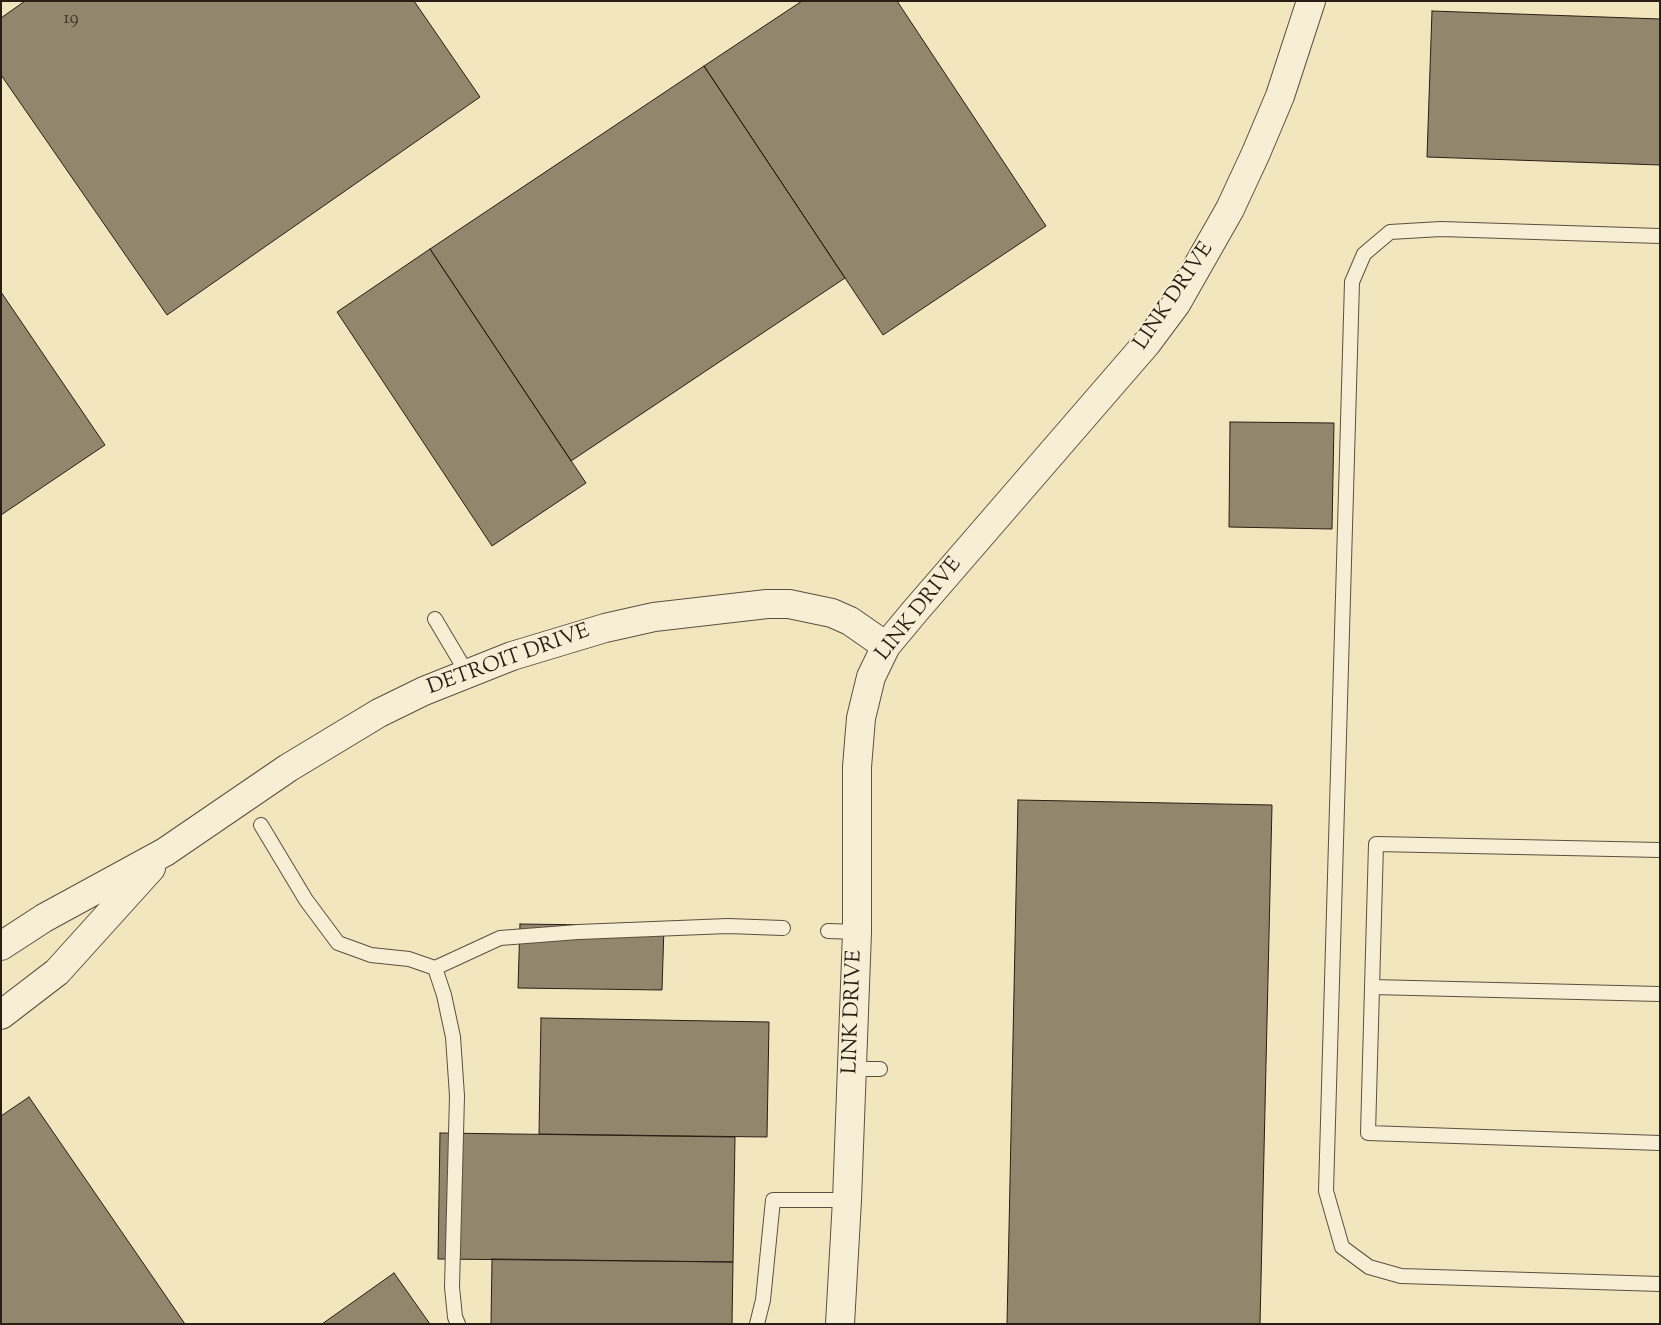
<!DOCTYPE html>
<html>
<head>
<meta charset="utf-8">
<style>
	body { margin:0 }
	#map { position:relative; width:1661px; height:1325px; overflow:hidden; background:#f2e6bf; font-family:"Sorts Mill Goudy",serif }
	canvas { display:block }
	.frame { position:absolute; inset:0; border:2px solid #291e14; pointer-events:none }
</style>
</head>
<body>
<div id="map">
<canvas width="1661" height="1325"></canvas>
<div class="frame"></div>
</div>
<script>
const g = document.querySelector('canvas').getContext('2d');
g.lineJoin = 'round';
function paint(path, color) { g.fillStyle = color; g.fill(path, 'evenodd'); }
const shape = rows => new Path2D(rows.map(r => 'M' + r).join(''));
function trace(path, color, width, dash) { g.strokeStyle = color; g.lineWidth = width; g.lineCap = dash ? 'butt' : 'round'; g.setLineDash(dash || []); g.stroke(path); }
function write(font, color, halo, rows, align = 'center') {
  g.font = font + ' "Sorts Mill Goudy",serif'; g.lineWidth = 4; g.setLineDash([]); g.textBaseline = 'middle'; g.strokeStyle = halo; g.fillStyle = color; for (const [text, x, y, turn = 0] of rows) {
    g.save(); g.translate(x, y); g.rotate((+turn || 0) * Math.PI / 180); g.textAlign = isNaN(turn) ? turn : align; if (halo) g.strokeText(text, 0, 0); g.fillText(text, 0, 0); g.restore();
  }
}
const building = shape([
	[25,1,414,1,480,97,167,315,1,75,1,18,25,1],
	[802,1,897,1,1046,226,883,335,704,66,802,1],
	[1432,11,1660,19,1660,165,1427,157,1432,11],
	[704,66,845,278,571,461,430,249,704,66],
	[430,249,586,483,492,546,337,312,430,249],
	[1,292,105,445,1,515,1,292],
	[1230,422,1334,423,1332,529,1229,527,1230,422],
	[1018,800,1272,805,1260,1324,1007,1324,1018,800],
	[520,924,664,926,662,990,518,988,520,924],
	[541,1018,769,1022,767,1137,539,1134,541,1018],
	[29,1097,185,1324,1,1324,1,1116,29,1097],
	[440,1133,735,1137,733,1262,438,1259,440,1133],
	[492,1259,733,1262,732,1324,491,1324,492,1259],
	[394,1273,430,1324,322,1324,394,1273]
]);
const lane = shape([
	[1660,236,1441,229,1390,232,1364,254,1352,282,1326,1191,1342,1247,1369,1267,1401,1276,1660,1284],
	[435,619,467,673],
	[261,825,306,900,338,943,371,955,409,959,435,968,444,995,453,1037,457,1096,452,1287,455,1317,458,1324],
	[1660,850,1376,844,1368,1133,1660,1143],
	[828,931,857,932],
	[435,968,500,938,578,932,728,926,783,928],
	[1372,987,1660,994],
	[852,1069,880,1069],
	[757,1324,763,1300,773,1200,847,1200]
]);
const street = shape([
	[1,946,44,918,165,852,288,768,379,713,424,691,512,656,605,628,654,617,767,604,789,604,832,613,850,621,886,646],
	[1,1015,57,972,151,868],
	[840,1324,847,1200,857,932,857,767,861,718,871,677,886,646,916,610,1147,343,1176,304,1230,209,1256,153,1280,96,1311,1]
]);
const numberNames = [
	["19",71,20]
];
const streetNames = [
	["LINK DRIVE",1175,297,-56],
	["LINK DRIVE",920,610,-52],
	["DETROIT DRIVE",509,661,-20],
	["LINK DRIVE",854,1012,-88]
];
paint(building, '#92866d');
trace(building, '#291e14', 1);
trace(lane, '#5b503f', 16);
trace(street, '#5b503f', 30);
trace(lane, '#f7efd5', 14);
trace(street, '#f7efd5', 28);
write('19px', '#43382a', null, numberNames);
write('21px', '#291e14', '#f7efd5', streetNames);
</script>
</body>
</html>
